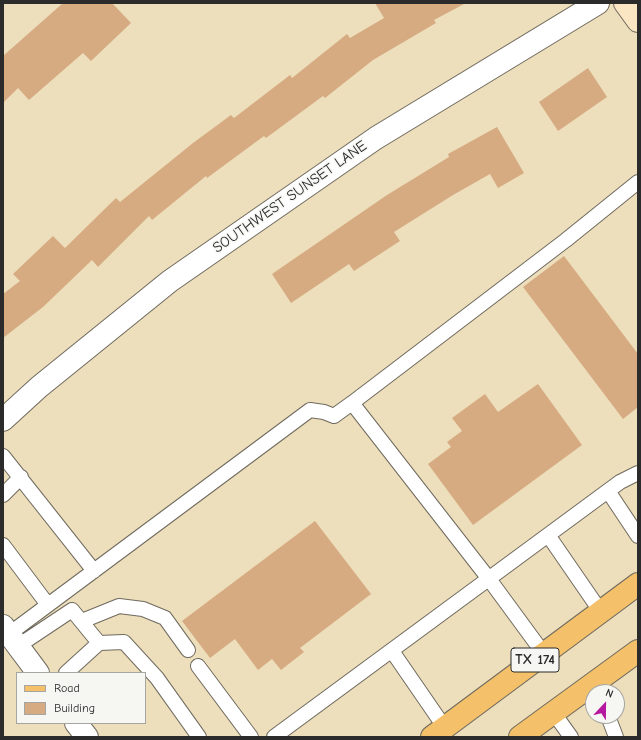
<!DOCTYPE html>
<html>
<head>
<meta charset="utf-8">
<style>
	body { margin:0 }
	#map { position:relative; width:641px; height:740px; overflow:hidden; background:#eddebc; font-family:"Comic Neue",sans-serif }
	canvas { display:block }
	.frame { position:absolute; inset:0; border:4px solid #2b2b2b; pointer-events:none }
	.legend { position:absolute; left:16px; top:672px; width:130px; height:52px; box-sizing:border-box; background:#f6f6f2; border:1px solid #a5a5a2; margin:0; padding:5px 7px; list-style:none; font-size:12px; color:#2b2b2b }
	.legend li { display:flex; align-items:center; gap:8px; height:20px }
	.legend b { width:20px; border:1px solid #a5a5a2 }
	.north { position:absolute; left:585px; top:684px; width:40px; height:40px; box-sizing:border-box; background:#f6f6f2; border:1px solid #a5a5a2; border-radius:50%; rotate:22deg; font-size:11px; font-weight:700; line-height:16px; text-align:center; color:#2b2b2b }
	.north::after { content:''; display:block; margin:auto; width:14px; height:18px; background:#b5179e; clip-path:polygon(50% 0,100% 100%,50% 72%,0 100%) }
</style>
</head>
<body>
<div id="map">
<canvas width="641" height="740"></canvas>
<div class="frame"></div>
<ul class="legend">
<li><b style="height:5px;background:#f4c16a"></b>Road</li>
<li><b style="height:11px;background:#d6ab82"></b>Building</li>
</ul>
<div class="north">N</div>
</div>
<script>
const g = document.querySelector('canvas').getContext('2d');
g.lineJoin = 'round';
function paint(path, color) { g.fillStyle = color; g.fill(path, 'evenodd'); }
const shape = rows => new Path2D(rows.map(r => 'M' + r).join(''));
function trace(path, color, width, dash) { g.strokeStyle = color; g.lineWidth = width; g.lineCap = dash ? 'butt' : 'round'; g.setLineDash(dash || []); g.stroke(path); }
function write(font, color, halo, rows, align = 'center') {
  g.font = font + ' "Comic Neue",sans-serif'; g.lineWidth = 3; g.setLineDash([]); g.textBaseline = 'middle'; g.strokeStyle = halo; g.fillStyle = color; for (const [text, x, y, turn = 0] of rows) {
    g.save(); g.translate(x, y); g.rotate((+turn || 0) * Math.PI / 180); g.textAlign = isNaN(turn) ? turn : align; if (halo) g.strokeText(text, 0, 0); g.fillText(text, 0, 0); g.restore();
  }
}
const building = shape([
	[63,3,112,3,131,23,91,61,83,53,29,100,18,88,3,103,3,56],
	[375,3,466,3,434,20,436,23,373,60,325,98,323,96,266,138,264,136,207,178,206,176,152,220,149,216,98,267,92,260,43,307,3,338,3,294,20,281,13,274,53,236,65,248,116,198,120,202,193,143,231,115,234,118,290,75,292,78,347,34,350,38,384,18],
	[588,68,607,97,558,131,539,102],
	[497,127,524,173,498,188,490,174,453,195,394,232,400,241,354,271,349,264,291,303,272,274,387,195,449,157,448,154],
	[564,256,638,354,638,407,623,419,523,287],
	[538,384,582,445,473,525,428,464,451,447,447,442,462,431,452,418,485,394,498,412],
	[315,521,371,594,300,648,304,652,281,670,272,659,258,670,235,639,210,658,182,621]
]);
const lane = shape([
	[352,403,489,579,544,654],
	[3,456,94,571],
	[608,491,638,536],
	[3,495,21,477],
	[548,535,601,612],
	[3,545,48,605],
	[82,621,119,606,143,609,165,618,188,650],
	[9,634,310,410,324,412,334,416,352,403,566,240,638,182],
	[99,643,124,642,157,678,199,737],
	[18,646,72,610,99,643,66,673],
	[392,651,445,728],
	[198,666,251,737],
	[553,712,571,737],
	[608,716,616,737],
	[274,737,620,482,638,473]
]);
const street = shape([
	[3,420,39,387,170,281,376,138,598,3],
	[3,626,38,673],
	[76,723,87,737]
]);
const secondary = shape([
	[625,3,638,21]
]);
const primary = shape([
	[432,737,638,584],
	[520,737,638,651]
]);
const shields = [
	[535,660,48]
];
const shieldNames = [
	["TX 174",535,660]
];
const streetNames = [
	["SOUTHWEST SUNSET LANE",290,197,-35]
];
paint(building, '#d6ab82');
trace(lane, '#6f6a5e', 16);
trace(street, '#6f6a5e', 24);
trace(secondary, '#6f6a5e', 24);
trace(primary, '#6f6a5e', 24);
trace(lane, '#fff', 14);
trace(street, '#fff', 22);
trace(secondary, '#fbe6c3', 22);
trace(primary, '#f4c16a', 22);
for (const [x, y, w] of shields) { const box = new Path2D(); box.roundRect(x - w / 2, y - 12, w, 24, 3); g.fillStyle = '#f6f6f2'; g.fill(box); trace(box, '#2b2b2b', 1); }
write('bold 14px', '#2b2b2b', null, shieldNames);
write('15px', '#2b2b2b', '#f6f6f2', streetNames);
</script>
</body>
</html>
